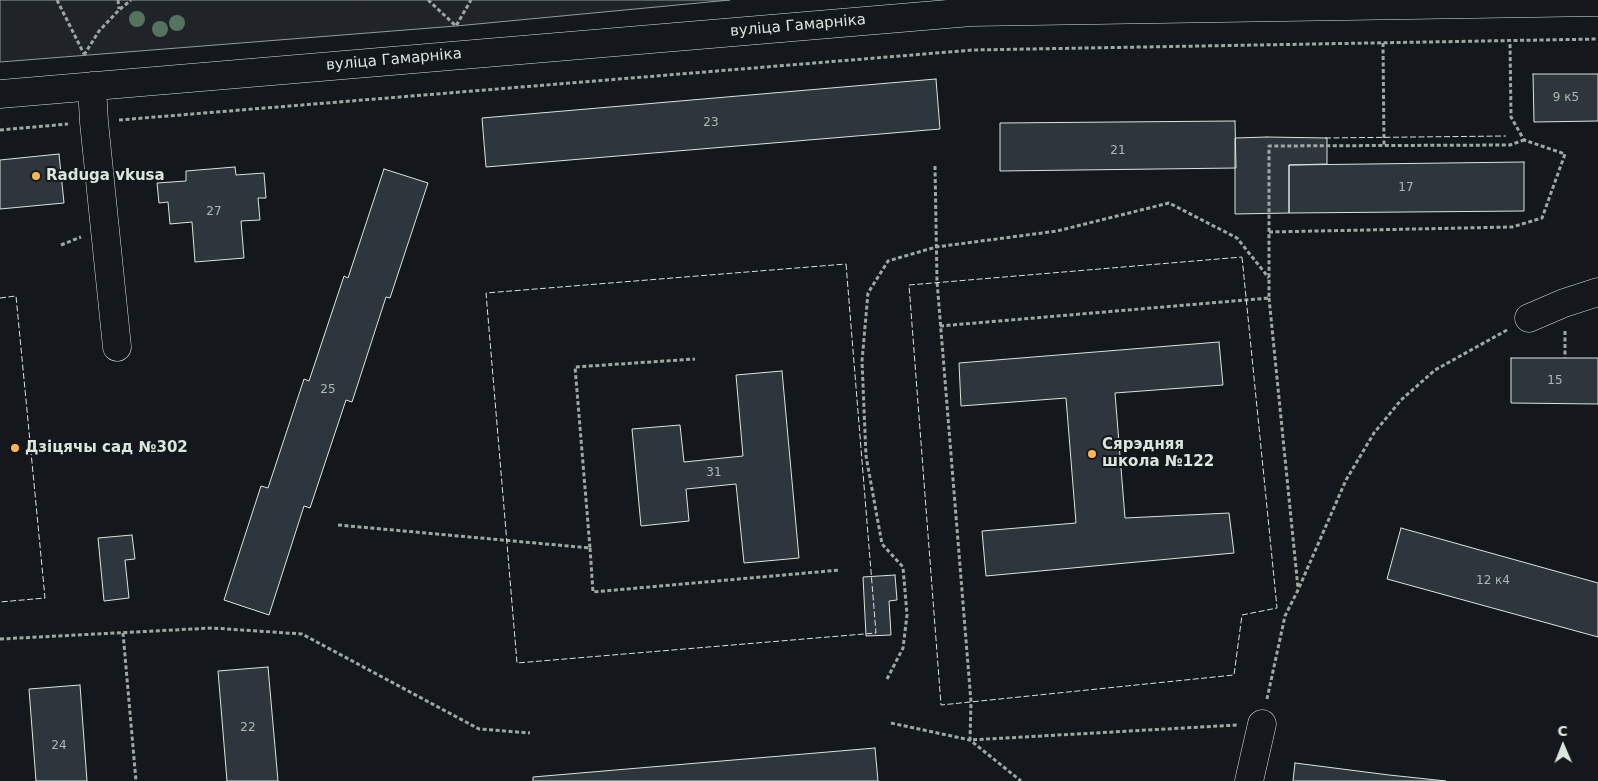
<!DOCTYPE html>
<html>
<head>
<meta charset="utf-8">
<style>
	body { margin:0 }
	#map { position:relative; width:1598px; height:781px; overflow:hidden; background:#14181c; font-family:"DejaVu Sans",sans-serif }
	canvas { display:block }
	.north { position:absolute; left:1538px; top:721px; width:50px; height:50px; -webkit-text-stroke:4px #14181c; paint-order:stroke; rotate:359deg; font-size:14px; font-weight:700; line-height:20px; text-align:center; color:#d8e6dc }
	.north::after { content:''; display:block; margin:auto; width:18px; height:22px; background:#d8e6dc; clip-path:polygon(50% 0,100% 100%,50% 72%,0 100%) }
</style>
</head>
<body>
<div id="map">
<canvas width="1598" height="781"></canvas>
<div class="north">С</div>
</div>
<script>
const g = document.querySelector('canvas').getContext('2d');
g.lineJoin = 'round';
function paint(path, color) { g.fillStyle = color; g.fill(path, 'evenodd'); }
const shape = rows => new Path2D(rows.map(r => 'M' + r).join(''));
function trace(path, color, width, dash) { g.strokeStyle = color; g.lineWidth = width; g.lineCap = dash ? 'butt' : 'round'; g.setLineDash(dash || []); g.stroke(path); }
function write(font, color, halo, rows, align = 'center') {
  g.font = font + ' "DejaVu Sans",sans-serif'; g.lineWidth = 4; g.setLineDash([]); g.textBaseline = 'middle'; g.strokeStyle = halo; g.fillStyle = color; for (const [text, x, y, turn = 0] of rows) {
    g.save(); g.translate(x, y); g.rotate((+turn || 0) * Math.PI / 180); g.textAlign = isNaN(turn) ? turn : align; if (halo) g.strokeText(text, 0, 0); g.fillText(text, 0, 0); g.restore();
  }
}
const green = shape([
	[0,0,730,0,456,26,0,62,0,0]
]);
const building = shape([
	[1533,74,1598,74,1598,121,1534,122,1533,74],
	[936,79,940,129,486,167,482,118,936,79],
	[1235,121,1236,168,1000,171,1000,123,1235,121],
	[1267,137,1327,138,1327,164,1289,165,1289,213,1235,214,1235,138,1267,137],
	[59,154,64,203,0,209,0,160,59,154],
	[1524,162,1524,211,1289,213,1289,165,1524,162],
	[235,167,236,175,264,173,266,198,258,198,260,220,241,221,244,258,195,262,192,222,170,224,168,202,159,203,157,183,186,181,186,171,235,167],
	[384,169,428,183,390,298,386,297,352,402,346,400,310,508,304,506,269,615,224,600,261,486,268,488,304,379,309,381,344,276,348,278,384,169],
	[1219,342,1223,385,1115,393,1125,518,1229,513,1234,553,986,576,982,531,1076,523,1066,398,961,406,959,363,1219,342],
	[1511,358,1598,358,1598,404,1511,403,1511,358],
	[782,371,799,558,744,563,736,484,686,489,689,521,641,526,632,429,680,425,684,462,743,456,736,375,782,371],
	[1401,528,1598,583,1598,637,1387,579,1401,528],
	[132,535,135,559,125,560,129,598,104,601,98,538,132,535],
	[895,575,897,600,889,601,891,635,866,636,863,577,895,575],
	[268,667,278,781,227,781,218,671,268,667],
	[80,685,87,781,36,781,29,689,80,685],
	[875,748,878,781,533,781,533,777,875,748],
	[1295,763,1389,775,1446,781,1293,781,1295,763]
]);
const path = shape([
	[57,0,84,54],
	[118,0,119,9],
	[428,0,456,26,471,0],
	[1383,43,1384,145],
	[84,55,99,31,119,10,131,0],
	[119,120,973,50,1598,39],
	[0,130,68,124],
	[935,166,937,281,971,702,970,740,1237,725],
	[1269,232,1512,227,1542,218,1565,154,1524,140,1511,117,1510,41],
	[61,245,81,237],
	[1269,298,1298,588],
	[940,326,1269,298,1269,146,1510,145,1524,140],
	[1565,331,1565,358],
	[338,525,590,548,575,367,695,359],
	[590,548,593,592,840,570],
	[123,633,136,781],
	[0,639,212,628,302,634,479,729,530,733],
	[887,679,903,648,907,615,903,567,882,544,866,456,862,361,868,293,888,261,936,247,1057,231,1169,203,1237,238,1269,278],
	[1267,699,1285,616,1298,590,1346,480,1374,433,1401,400,1435,370,1507,330],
	[891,723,970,740,1021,781]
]);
const minor = shape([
	[92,86,94,122,117,347],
	[0,94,971,12,1598,2],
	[1529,318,1564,303,1598,292],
	[1249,781,1262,724]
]);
const fence = shape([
	[1325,138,1506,136],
	[1242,257,1277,608,1242,615,1234,675,941,705,909,285,1242,257],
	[846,264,876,633,517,663,486,293,846,264],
	[0,298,16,296,45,598,0,602]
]);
const trees = [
	[137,19],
	[177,23],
	[160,29]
];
const markers = [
	[36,176,5,"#ffb74d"],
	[15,448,5,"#ffb74d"],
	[1092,454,5,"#ffb74d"]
];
const numberNames = [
	["9 к5",1566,98],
	["23",711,123],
	["21",1118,151],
	["17",1406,188],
	["27",214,212],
	["15",1555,381],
	["25",328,390],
	["31",714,473],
	["12 к4",1493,581],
	["22",248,728],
	["24",59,746]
];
const streetNames = [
	["вуліца Гамарніка",798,26,-5],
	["вуліца Гамарніка",394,60,-5]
];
const poiNames = [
	["Raduga vkusa",46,176],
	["Сярэдняя",1102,445],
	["школа №122",1102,462],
	["Дзіцячы сад №302",25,448]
];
paint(green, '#202428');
trace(green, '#939e99', 1);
paint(building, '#2c363c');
trace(building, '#d8e6dc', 1);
trace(minor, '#d8e6dc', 29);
trace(path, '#9da8a2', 3, [4, 2.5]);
trace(minor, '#14181c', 28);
trace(fence, '#d8e6dc', 1, [6, 2.5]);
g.fillStyle = '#55745f';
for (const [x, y] of trees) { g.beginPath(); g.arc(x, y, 8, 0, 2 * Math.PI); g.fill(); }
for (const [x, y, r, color] of markers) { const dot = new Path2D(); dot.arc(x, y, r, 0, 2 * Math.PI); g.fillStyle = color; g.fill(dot); trace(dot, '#14181c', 2); }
write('12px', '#adbab4', null, numberNames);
write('15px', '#d8e6dc', '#14181c', streetNames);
write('bold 15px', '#d8e6dc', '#14181c', poiNames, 'left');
</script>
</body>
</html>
